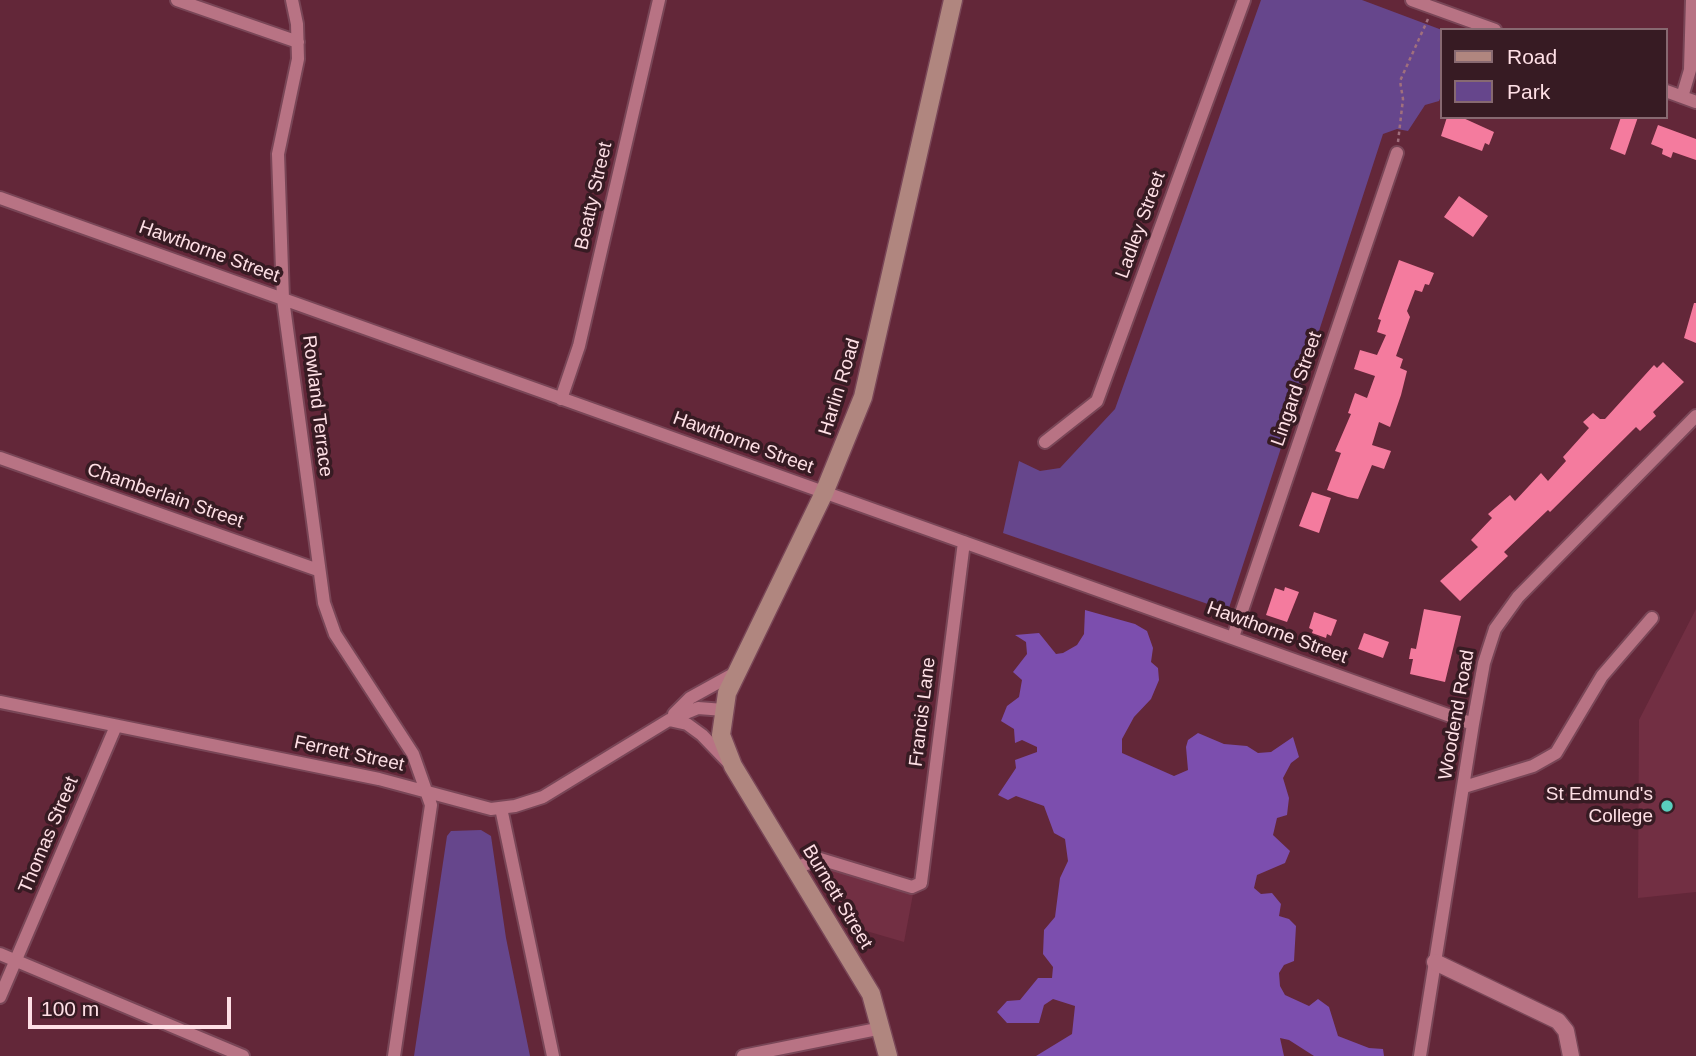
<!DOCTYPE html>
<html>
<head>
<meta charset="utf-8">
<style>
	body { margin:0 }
	#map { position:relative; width:1696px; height:1056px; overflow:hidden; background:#632739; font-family:Helvetica,sans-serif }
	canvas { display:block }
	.legend { position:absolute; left:1440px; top:28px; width:228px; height:91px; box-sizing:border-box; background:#371b23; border:2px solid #876971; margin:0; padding:9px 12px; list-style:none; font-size:21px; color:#fedfe5 }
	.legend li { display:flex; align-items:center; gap:14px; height:35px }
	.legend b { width:35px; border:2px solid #876971 }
	.scale { position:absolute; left:28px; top:997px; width:203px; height:32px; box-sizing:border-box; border:4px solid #fedfe5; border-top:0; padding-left:9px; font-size:21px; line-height:24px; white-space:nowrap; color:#fedfe5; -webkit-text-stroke:5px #371b23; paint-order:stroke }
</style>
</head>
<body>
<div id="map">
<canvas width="1696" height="1056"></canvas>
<ul class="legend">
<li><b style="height:9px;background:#b0867f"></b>Road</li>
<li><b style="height:19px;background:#66468c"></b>Park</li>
</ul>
<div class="scale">100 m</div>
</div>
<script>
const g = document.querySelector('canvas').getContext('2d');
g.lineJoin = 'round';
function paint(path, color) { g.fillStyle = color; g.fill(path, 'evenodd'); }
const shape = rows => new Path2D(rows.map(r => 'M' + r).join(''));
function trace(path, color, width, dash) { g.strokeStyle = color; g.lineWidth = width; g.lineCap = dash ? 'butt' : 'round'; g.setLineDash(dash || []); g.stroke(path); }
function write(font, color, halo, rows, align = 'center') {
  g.font = font + ' Helvetica,sans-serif'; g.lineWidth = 7; g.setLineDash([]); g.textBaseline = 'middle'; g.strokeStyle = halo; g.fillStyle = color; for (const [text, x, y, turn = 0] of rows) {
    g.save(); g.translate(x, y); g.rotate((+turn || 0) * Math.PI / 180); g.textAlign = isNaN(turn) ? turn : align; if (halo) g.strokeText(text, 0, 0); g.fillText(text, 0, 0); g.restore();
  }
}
const built = shape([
	[1696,609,1696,892,1638,898,1639,720],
	[828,867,913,894,904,942,856,928,820,872]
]);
const green = shape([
	[1261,0,1362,0,1442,30,1442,94,1439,101,1425,105,1408,131,1397,129,1383,134,1228,611,1003,533,1019,461,1040,471,1060,468,1115,409],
	[481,830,491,836,506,938,530,1056,414,1056,447,836,451,831]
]);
const forest = shape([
	[1085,610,1135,624,1147,631,1153,648,1151,662,1158,668,1159,680,1151,699,1134,717,1122,739,1122,753,1174,776,1188,770,1186,747,1188,740,1198,733,1224,744,1247,746,1258,753,1271,752,1293,737,1299,757,1291,763,1283,778,1289,798,1287,815,1277,818,1273,835,1290,851,1285,863,1257,875,1254,888,1261,894,1272,893,1281,904,1279,916,1289,919,1296,926,1294,961,1284,965,1279,973,1280,986,1285,995,1309,1006,1318,999,1329,1007,1338,1036,1369,1048,1383,1049,1384,1056,1314,1056,1289,1040,1280,1038,1284,1056,1036,1056,1072,1034,1075,1006,1053,999,1044,1005,1039,1023,1007,1023,997,1012,1007,1001,1020,1000,1038,978,1052,978,1053,967,1043,954,1044,930,1055,917,1060,878,1068,861,1065,839,1054,833,1044,806,1016,796,1008,800,998,795,1016,768,1015,760,1037,752,1037,747,1022,740,1015,743,1014,729,1001,721,1007,706,1019,697,1022,680,1013,672,1027,654,1026,642,1015,635,1039,633,1056,654,1063,653,1077,645,1084,634]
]);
const building = shape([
	[1447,117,1461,117,1494,132,1489,145,1485,143,1482,151,1441,136],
	[1621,117,1638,117,1625,155,1610,149],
	[1658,125,1696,139,1696,160,1673,152,1671,158,1662,154,1663,149,1651,144],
	[1459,196,1488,216,1473,237,1444,217],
	[1399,260,1434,273,1429,285,1425,284,1422,292,1415,290,1407,311,1410,317,1396,356,1403,359,1400,368,1407,371,1401,395,1390,427,1379,422,1372,445,1391,451,1384,469,1372,465,1358,499,1348,497,1327,490,1341,453,1335,451,1351,414,1348,413,1355,393,1367,398,1375,376,1354,369,1360,350,1377,355,1386,335,1377,332,1381,320,1378,319],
	[1694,303,1696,303,1696,343,1684,338],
	[1663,362,1684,382,1653,412,1656,416,1640,431,1636,427,1550,512,1548,510,1504,552,1508,556,1460,601,1440,581,1478,547,1471,540,1492,518,1488,514,1510,495,1515,501,1541,473,1548,481,1566,461,1563,457,1589,428,1583,422,1593,413,1600,419,1605,419,1654,365,1657,368],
	[1312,492,1331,498,1319,533,1299,526],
	[1285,587,1299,592,1287,622,1266,615,1275,588,1284,591],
	[1424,609,1461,616,1445,682,1410,674,1413,659,1409,659,1411,648,1416,649],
	[1314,612,1337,620,1331,636,1327,634,1326,638,1312,633,1313,630,1309,628],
	[1364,633,1389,642,1383,658,1358,649]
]);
const path = shape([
	[1398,142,1403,99,1400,81,1428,19]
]);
const minor = shape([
	[177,0,298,42],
	[292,0,297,24,298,59,278,154,283,299,324,603,335,634,413,754,431,805,394,1056],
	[1412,0,1495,30],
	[1666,91,1696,102],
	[1682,97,1690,70,1692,0],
	[0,198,1473,724],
	[561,399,579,346,659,0],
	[1045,442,1097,401,1244,0],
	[0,458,318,570],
	[1233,637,1397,153],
	[0,702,379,779,491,809,515,806,543,797,669,720,698,708,724,710],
	[674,714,690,698,737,672],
	[669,720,687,724,702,735,727,761],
	[1464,787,1533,766,1556,753,1602,676,1652,618],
	[501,808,553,1056],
	[795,868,820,859,912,887,921,883,964,542],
	[0,954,243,1056],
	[0,997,116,726],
	[743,1056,882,1028],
	[1420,1056,1473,724,1484,663,1495,629,1518,597,1696,416]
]);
const tertiary = shape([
	[1435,962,1558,1021,1566,1031,1571,1056]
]);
const secondary = shape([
	[888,1056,871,994,733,766,721,735,727,693,824,493,863,397,953,0]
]);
const markers = [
	[1667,806,7,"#59cebe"]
];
const streetNames = [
	["Beatty Street",594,196,-77],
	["Ladley Street",1141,225,-70],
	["Hawthorne Street",209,252,20],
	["Harlin Road",840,387,-73],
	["Lingard Street",1297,389,-71],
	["Rowland Terrace",317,406,83],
	["Hawthorne Street",743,443,20],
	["Chamberlain Street",165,496,19],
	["Hawthorne Street",1277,633,20],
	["Francis Lane",923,712,-83],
	["Woodend Road",1457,715,-80],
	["Ferrett Street",349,754,12],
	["Thomas Street",49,835,-67],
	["Burnett Street",837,897,59]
];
const poiNames = [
	["St Edmund's",1653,795],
	["College",1653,817]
];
paint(built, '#722f43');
paint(green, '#66468c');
paint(forest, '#7c4eae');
paint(building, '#f47b9e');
trace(minor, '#794657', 16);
trace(tertiary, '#794657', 19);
trace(secondary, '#794657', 21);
trace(path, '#a06f7d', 2.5, [3.5, 3.5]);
trace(minor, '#b87384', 12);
trace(tertiary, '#b87384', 16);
trace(secondary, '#b0867f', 18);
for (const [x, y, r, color] of markers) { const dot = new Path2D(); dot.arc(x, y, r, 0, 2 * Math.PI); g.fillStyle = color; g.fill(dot); trace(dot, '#371b23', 2.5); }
write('19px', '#fedfe5', '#371b23', streetNames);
write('19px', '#fedfe5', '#371b23', poiNames, 'right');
</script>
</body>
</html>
